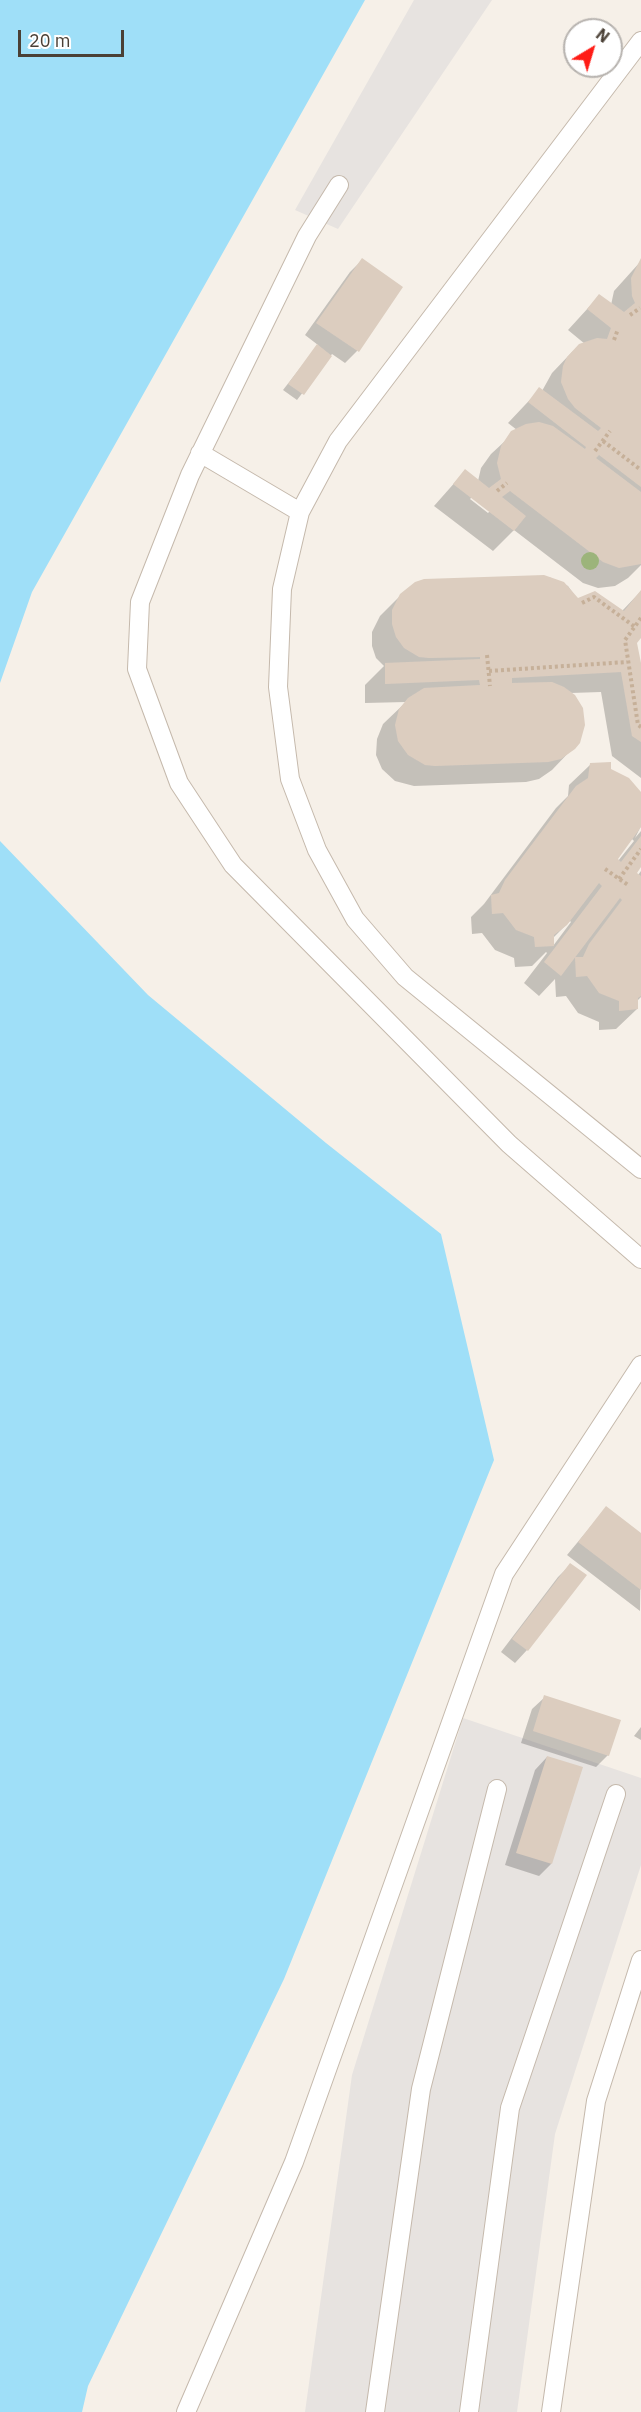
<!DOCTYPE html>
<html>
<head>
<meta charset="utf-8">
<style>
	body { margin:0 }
	#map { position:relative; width:641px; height:2412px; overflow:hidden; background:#f6f0e8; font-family:"IBM Plex Sans",sans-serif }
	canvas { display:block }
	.north { position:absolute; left:563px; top:18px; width:60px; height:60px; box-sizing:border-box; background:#fff; border:2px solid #b7b3af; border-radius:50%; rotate:38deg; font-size:16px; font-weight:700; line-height:24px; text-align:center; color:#4a4036 }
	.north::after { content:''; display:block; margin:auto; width:21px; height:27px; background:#ff1c16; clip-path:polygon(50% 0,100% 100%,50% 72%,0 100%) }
	.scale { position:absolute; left:18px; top:30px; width:106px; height:27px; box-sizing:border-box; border:3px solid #4a4036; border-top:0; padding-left:8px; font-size:18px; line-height:21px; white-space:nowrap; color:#4a4036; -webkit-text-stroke:4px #fff; paint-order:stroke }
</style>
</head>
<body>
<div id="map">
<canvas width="641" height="2412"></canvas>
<div class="north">N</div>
<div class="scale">20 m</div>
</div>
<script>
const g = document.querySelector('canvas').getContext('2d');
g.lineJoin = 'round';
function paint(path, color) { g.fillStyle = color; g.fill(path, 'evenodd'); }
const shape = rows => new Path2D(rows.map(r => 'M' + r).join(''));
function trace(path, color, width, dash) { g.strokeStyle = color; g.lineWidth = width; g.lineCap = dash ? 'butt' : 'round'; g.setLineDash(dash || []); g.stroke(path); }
const parking = shape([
	[414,0,492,0,338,229,295,210],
	[463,1718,641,1778,641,1865,555,2134,517,2412,305,2412,352,2075]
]);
const water = shape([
	[0,0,365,0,32,592,0,683],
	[0,841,148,995,326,1143,441,1234,494,1460,284,1979,88,2386,82,2412,0,2412]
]);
const shadow = shape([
	[362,260,357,351,345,363,332,354,297,400,283,390,318,345,305,335,350,272],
	[641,261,641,565,628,578,615,586,598,588,583,583,514,530,493,551,434,506,465,471,478,481,481,468,491,454,517,430,508,423,540,389,542,391,552,373,573,351,585,344,568,330,599,296,611,305,614,291],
	[472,497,490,511,488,513,470,499],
	[549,577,568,586,578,600,622,611,641,591,641,636,636,643,641,671,641,778,612,756,601,692,571,693,573,748,552,770,539,779,526,782,414,786,395,781,382,769,376,755,377,739,383,724,406,702,365,703,365,685,384,666,376,658,372,646,372,632,380,616,401,595,424,581],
	[590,765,609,770,641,795,641,826,635,838,641,831,641,865,635,873,638,875,641,871,641,997,637,1001,637,1009,616,1029,599,1030,599,1022,578,1013,566,996,556,997,555,979,539,996,524,983,547,953,546,952,532,966,515,967,514,958,495,950,482,933,472,934,471,917,484,904,556,808,568,796,569,785],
	[632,839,634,841,618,861,616,859],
	[570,921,571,922,553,946,553,938],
	[606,1508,641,1535,640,1611,567,1555],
	[570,1565,527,1650,515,1663,501,1652,558,1577],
	[545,1697,608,1755,596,1767,521,1743,532,1709],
	[641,1727,641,1740,634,1736],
	[547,1757,551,1864,539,1876,505,1865,535,1770]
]);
const building = shape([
	[362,258,403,287,359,352,316,323],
	[641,258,641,487,599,455,596,458,641,492,641,564,619,568,603,562,510,491,502,497,526,516,514,531,453,484,465,469,489,488,501,479,497,463,501,446,511,431,526,424,539,422,553,426,585,449,586,447,528,402,539,387,598,431,601,428,575,408,568,399,561,382,563,366,567,357,579,344,597,338,607,339,611,328,587,309,599,294,624,312,635,303,632,296,631,278],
	[317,344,332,356,304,395,288,384],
	[544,575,564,582,578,598,595,591,624,611,641,590,641,638,637,643,641,663,641,742,632,736,621,672,512,678,512,683,552,682,564,687,575,695,583,708,585,725,580,743,575,749,561,759,548,762,435,766,425,765,408,755,398,741,395,725,399,709,408,698,424,688,480,685,479,680,385,684,385,663,480,659,480,657,429,658,419,657,404,648,396,637,392,624,392,610,400,594,415,582,424,579],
	[611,762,611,769,629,778,641,792,641,827,618,859,621,862,641,836,641,867,637,873,641,876,641,996,638,998,638,1009,619,1011,619,1001,599,993,587,976,576,977,575,957,583,957,589,944,622,900,620,898,561,976,544,962,602,886,599,883,567,925,554,935,554,946,535,947,534,937,516,930,503,913,492,914,491,895,499,893,505,880,576,786,588,778,590,763],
	[606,1506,641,1533,641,1590,578,1542],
	[570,1563,587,1575,528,1651,512,1639],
	[544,1695,621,1720,609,1756,533,1731],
	[547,1756,583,1767,552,1864,516,1853]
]);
const path = shape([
	[630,315,640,308],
	[614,340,618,329],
	[603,441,641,470],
	[595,451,610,431],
	[497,491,507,483],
	[582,603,594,597,635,627],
	[641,618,625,640,638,725,641,727],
	[487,655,490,686],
	[489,671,627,662],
	[605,869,628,885],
	[619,879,641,849]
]);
const service = shape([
	[641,41,338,441,300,512,282,589,278,687,290,779,317,850,355,919,405,977,641,1169],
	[339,185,307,236,190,475,140,602,137,669,179,783,233,865,509,1144,641,1259],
	[200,453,300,512],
	[186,2412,294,2162,504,1574,641,1365],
	[375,2412,421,2089,497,1789],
	[469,2412,510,2108,616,1794],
	[551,2412,596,2101,641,1960]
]);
const trees = [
	[590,561]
];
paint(parking, '#e7e3e0');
paint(water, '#9fdff8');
paint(shadow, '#0003');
paint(building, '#dccdbf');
trace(service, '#c5b9ac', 20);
trace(path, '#c6b099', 4, [3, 3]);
trace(service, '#fff', 18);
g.fillStyle = '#9cb47b';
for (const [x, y] of trees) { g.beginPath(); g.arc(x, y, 9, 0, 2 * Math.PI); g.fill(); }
</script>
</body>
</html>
